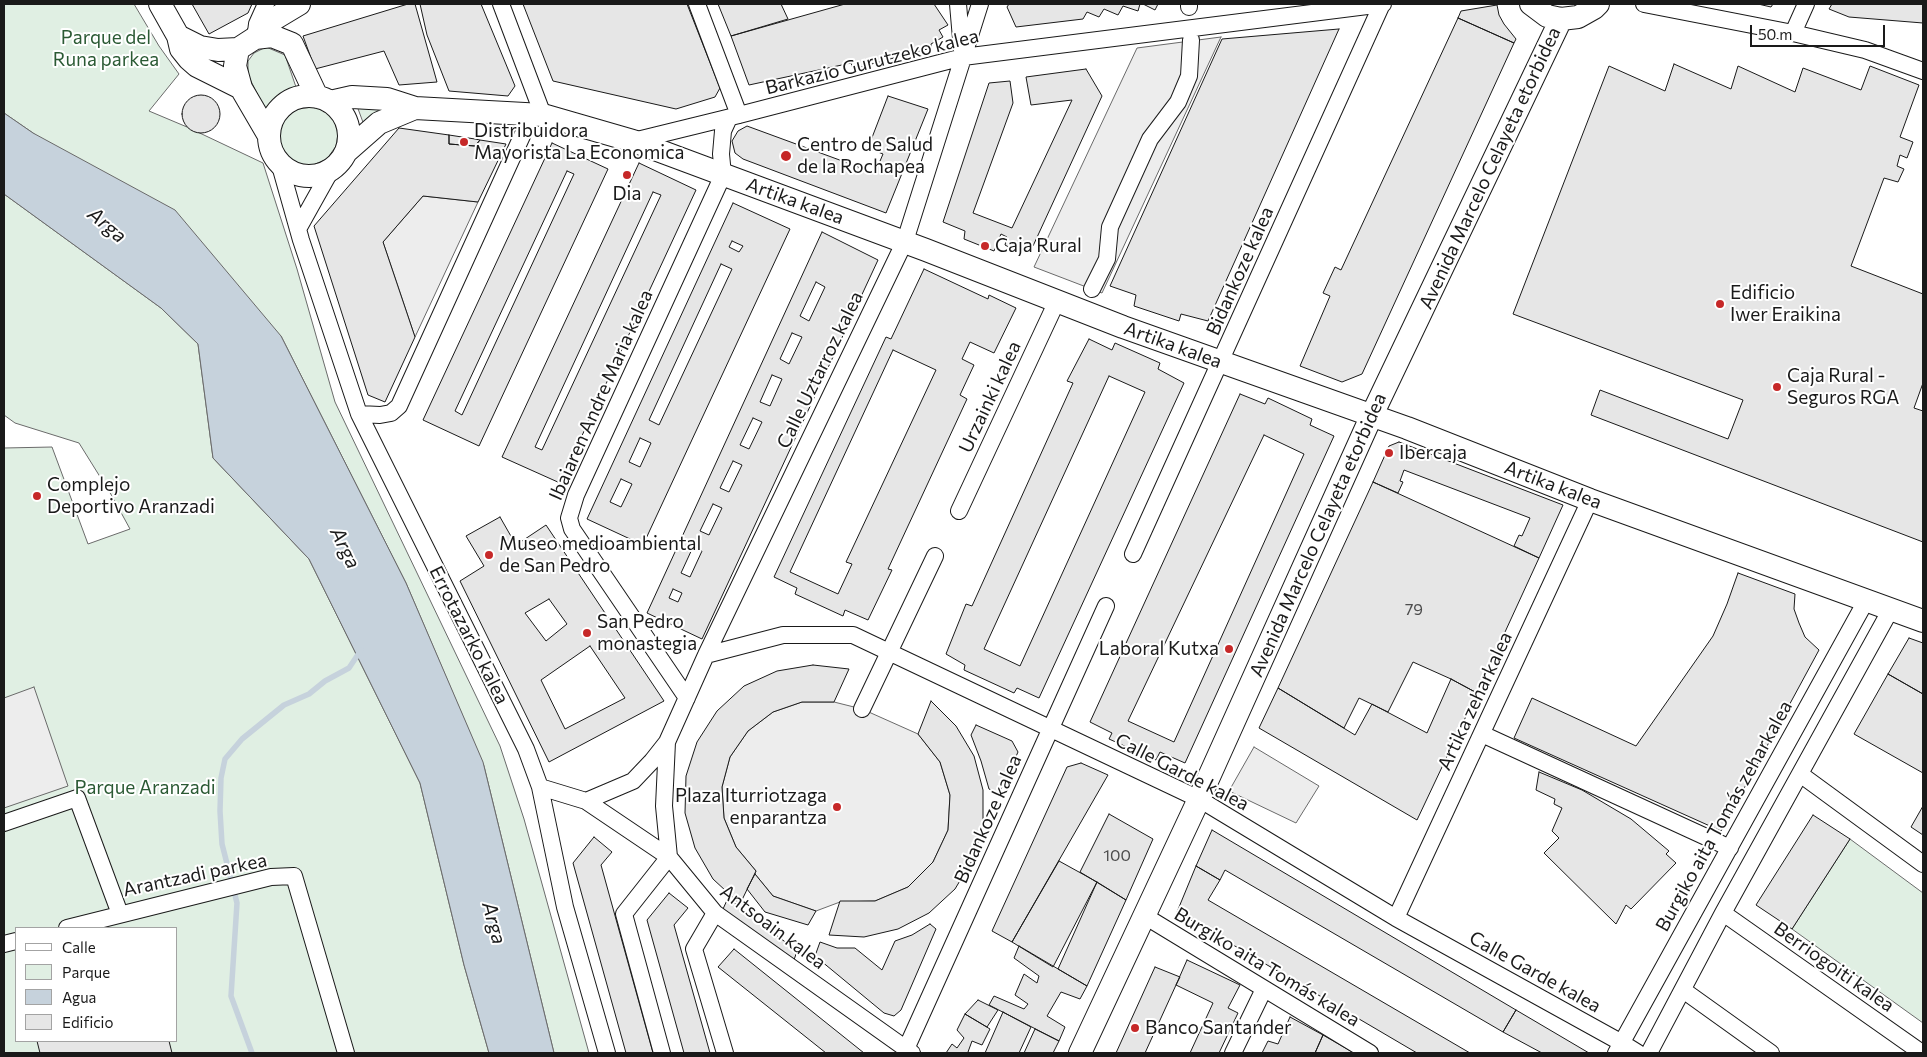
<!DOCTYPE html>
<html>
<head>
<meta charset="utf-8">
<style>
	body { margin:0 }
	#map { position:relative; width:1927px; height:1057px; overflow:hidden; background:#fff; font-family:Commissioner,sans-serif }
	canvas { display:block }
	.frame { position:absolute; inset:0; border:5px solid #1a1a1a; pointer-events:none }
	.legend { position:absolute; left:15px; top:927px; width:162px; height:115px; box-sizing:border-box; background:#fff; border:1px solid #a3a3a3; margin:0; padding:6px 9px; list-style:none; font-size:15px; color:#1a1a1a }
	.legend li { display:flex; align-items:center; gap:10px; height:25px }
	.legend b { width:25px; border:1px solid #a3a3a3 }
	.scale { position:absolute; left:1750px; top:25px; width:135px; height:22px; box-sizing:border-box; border:2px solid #1a1a1a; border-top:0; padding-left:6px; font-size:15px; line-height:18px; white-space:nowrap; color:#1a1a1a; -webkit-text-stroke:4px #fff; paint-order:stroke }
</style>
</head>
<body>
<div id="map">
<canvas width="1927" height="1057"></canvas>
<div class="frame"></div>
<ul class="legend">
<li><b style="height:6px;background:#fff"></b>Calle</li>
<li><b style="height:14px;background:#e0efe3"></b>Parque</li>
<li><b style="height:14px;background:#c6d2dc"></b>Agua</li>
<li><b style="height:14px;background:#e6e6e6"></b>Edificio</li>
</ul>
<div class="scale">50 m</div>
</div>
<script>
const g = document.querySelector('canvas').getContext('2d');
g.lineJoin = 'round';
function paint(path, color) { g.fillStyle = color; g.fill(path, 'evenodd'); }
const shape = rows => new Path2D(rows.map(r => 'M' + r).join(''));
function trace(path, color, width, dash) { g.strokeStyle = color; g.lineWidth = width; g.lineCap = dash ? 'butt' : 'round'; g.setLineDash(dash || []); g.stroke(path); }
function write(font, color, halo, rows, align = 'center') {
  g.font = font + ' Commissioner,sans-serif'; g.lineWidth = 4; g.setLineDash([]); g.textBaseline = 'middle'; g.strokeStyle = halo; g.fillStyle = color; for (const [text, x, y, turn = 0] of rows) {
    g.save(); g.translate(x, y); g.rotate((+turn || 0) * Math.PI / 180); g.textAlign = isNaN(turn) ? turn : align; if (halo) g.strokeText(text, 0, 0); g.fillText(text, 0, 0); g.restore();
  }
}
const green = shape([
	[4,4,134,4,159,46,179,74,149,111,187,127,263,163,297,269,335,402,500,746,524,819,589,1053,554,1053,484,766,406,583,281,336,33,133,4,113,4,4],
	[266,47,285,55,297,90,287,96,268,116,248,75,248,61,254,53,266,47],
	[357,106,391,111,364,125,357,106],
	[313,107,323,108,334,118,338,134,336,146,327,159,313,165,299,164,289,159,282,148,278,134,283,121,297,109,313,107],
	[4,194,161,308,198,344,213,458,309,559,420,783,464,965,489,1053,4,1053,4,448,52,447,88,544,130,529,112,496,79,443,15,423,4,415,4,194],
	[16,928,176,928,176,1041,16,1041,16,928],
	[1850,839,1923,893,1923,1023,1792,929,1850,839]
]);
const parking = shape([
	[1221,37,1102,293,1034,267,1137,48,1221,37],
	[423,196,478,202,415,337,383,242,423,196],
	[34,687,68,786,4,808,4,698,34,687],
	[802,702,834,702,862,709,918,734,940,762,950,795,948,830,933,862,908,887,875,901,840,902,816,911,773,896,755,874,756,871,736,847,724,818,722,787,730,757,748,731,773,712,802,702],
	[1254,747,1319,786,1296,823,1229,791,1254,747]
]);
const water = shape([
	[4,113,33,133,175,210,281,336,406,583,483,762,554,1053,489,1053,464,965,420,783,309,559,213,458,198,344,161,308,4,194,4,113]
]);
const stream = shape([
	[252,1053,231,996,237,903,222,844,220,811,221,778,225,759,242,739,284,705,309,694,325,681,349,668,361,650]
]);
const building = shape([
	[192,4,252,4,248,13,209,34,192,4],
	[408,4,415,4,437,82,399,85,384,51,315,69,303,36,408,4],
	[420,4,481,4,515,86,508,96,449,91,427,35,420,4],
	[523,4,687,4,720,88,715,97,676,109,553,81,523,4],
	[718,4,781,4,788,19,731,36,718,4],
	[845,4,934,4,948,25,939,30,943,37,931,44,931,48,853,69,851,63,749,85,731,36,845,4],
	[1009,4,1140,4,1138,11,1123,6,1118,15,1104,9,1099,17,1087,12,1083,19,1016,27,1007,7,1009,4],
	[1143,4,1158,4,1155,10,1143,4],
	[1758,4,1773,4,1771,7,1758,4],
	[1832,4,1923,4,1923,23,1849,17,1829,9,1832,4],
	[1497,5,1499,15,1504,24,1516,39,1514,43,1458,18,1461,11,1497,5],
	[1458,18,1514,43,1362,374,1342,382,1300,366,1330,296,1323,293,1335,267,1341,270,1458,18],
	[1339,29,1208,321,1181,314,1179,321,1134,306,1136,295,1110,286,1222,39,1339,29],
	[1674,64,1731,89,1738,66,1795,92,1803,68,1861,90,1870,66,1919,85,1900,137,1913,142,1907,158,1900,155,1897,166,1904,169,1898,182,1884,178,1851,266,1923,294,1923,383,1914,408,1923,411,1923,542,1591,415,1600,390,1728,439,1743,400,1513,314,1609,66,1665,91,1674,64],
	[1086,69,1102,96,1033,246,1022,243,1018,252,1005,245,1007,237,1001,234,994,251,964,239,965,231,943,222,989,83,1010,81,1013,103,973,213,1012,228,1072,100,1031,105,1026,77,1086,69],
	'182 114a19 19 0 1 1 38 0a19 19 0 1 1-38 0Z',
	[888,96,928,109,886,213,743,159,735,153,732,141,738,131,747,126,875,173,883,154,868,148,888,96],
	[399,128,449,135,449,144,475,146,480,140,506,144,478,202,423,196,383,242,415,337,385,402,368,395,314,226,399,128],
	[449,135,475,139,480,140,475,146,449,144,449,135],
	[552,143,608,169,479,446,423,420,552,143],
	[567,171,574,174,462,415,455,411,567,171],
	[639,163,696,190,560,483,502,457,639,163],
	[653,192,661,195,542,450,535,447,653,192],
	[733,203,790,229,643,545,587,519,733,203],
	[732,241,743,246,739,252,729,247,732,241],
	[721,264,732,269,659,425,649,420,721,264],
	[640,438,651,443,640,467,629,462,640,438],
	[621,479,632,484,621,507,610,502,621,479],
	[822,232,878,260,702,639,647,613,822,232],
	[816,282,825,287,809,321,800,316,816,282],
	[792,333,802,337,789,364,780,359,792,333],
	[772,375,782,379,770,406,760,402,772,375],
	[753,418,762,422,749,449,740,445,753,418],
	[733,461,742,465,729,492,720,488,733,461],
	[713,504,722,508,709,535,700,531,713,504],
	[693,547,702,551,690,577,681,573,693,547],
	[673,589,682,593,678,602,669,598,673,589],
	[924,269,988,299,989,295,1016,308,994,353,970,342,962,359,974,365,960,395,967,399,888,569,892,570,868,620,845,610,843,616,795,594,797,588,774,577,886,337,891,339,924,269],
	[893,350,936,370,846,562,852,564,838,594,790,572,893,350],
	[1089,339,1112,350,1115,343,1160,363,1158,369,1184,383,1039,698,1017,688,1014,693,964,670,965,665,946,654,966,604,972,606,1073,383,1067,381,1089,339],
	[1109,376,1145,392,1020,666,984,649,1109,376],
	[1240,394,1265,404,1268,398,1312,419,1310,425,1334,436,1185,763,1160,752,1156,760,1109,739,1112,733,1090,722,1240,394],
	[1264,435,1304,454,1174,742,1128,721,1264,435],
	[1399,442,1563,505,1539,558,1514,546,1519,535,1522,536,1530,518,1404,470,1400,481,1403,482,1398,493,1373,482,1389,446,1399,442],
	[1373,482,1539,558,1477,693,1451,679,1413,662,1388,712,1359,698,1344,728,1278,688,1373,482],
	[500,517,516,545,546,525,664,701,549,762,460,581,484,566,466,536,500,517],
	[549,599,567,624,546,641,525,613,549,599],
	[590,646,625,698,565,729,541,680,590,646],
	[1738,573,1795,594,1794,609,1799,623,1805,637,1819,650,1721,831,1514,738,1532,698,1636,746,1713,636,1727,604,1738,573],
	[1909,638,1923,643,1923,694,1888,674,1909,638],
	[813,665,849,669,834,702,802,702,773,712,748,731,730,757,722,787,724,818,736,847,756,871,740,904,713,879,695,848,685,813,686,776,697,742,717,711,744,686,777,671,813,665],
	[1888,674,1923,694,1923,773,1854,734,1888,674],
	[1451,679,1477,693,1417,820,1259,728,1278,688,1355,735,1372,704,1427,733,1451,679],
	[931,701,956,726,974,756,983,790,983,825,973,859,955,889,929,913,898,929,864,937,829,935,840,901,875,901,908,887,933,862,948,830,950,795,940,762,918,734,931,701],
	[976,725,1012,741,1018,752,999,794,989,789,981,761,971,735,976,725],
	[1081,763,1108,775,1012,942,992,931,1067,767,1081,763],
	[1539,772,1582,790,1631,819,1669,851,1666,854,1676,863,1631,909,1626,905,1616,924,1544,853,1559,838,1552,831,1562,808,1554,804,1555,799,1536,790,1539,772],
	[1923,806,1923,835,1911,827,1923,806],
	[1109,814,1153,839,1126,900,1080,872,1109,814],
	[1813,815,1850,839,1792,929,1756,905,1813,815],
	[1212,830,1516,1010,1503,1032,1225,870,1220,880,1196,866,1212,830],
	[594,837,612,852,601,865,653,1053,626,1053,573,863,594,837],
	[1059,861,1097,882,1053,967,1012,942,1059,861],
	[1196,866,1220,880,1208,900,1470,1053,1417,1053,1177,912,1196,866],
	[755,874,773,896,816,911,808,925,765,912,747,889,755,874],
	[1097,882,1126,900,1087,986,1058,969,1097,882],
	[669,893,688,908,674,925,710,1053,684,1053,647,920,669,893],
	[728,898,797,951,793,963,723,909,728,898],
	[930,924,936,929,901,1010,894,1016,884,1013,815,956,820,942,837,948,855,948,882,970,895,941,912,935,930,924],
	[1019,946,1087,986,1080,999,1061,992,1047,1016,1065,1027,1059,1041,989,1005,994,996,1024,1009,1028,1004,1015,995,1024,974,1037,983,1039,976,1014,958,1019,946],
	[734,949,864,1053,826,1053,718,967,734,949],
	[1187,960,1240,985,1228,1008,1238,1013,1219,1053,1190,1053,1213,1003,1176,985,1187,960],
	[1155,967,1180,977,1176,985,1145,1053,1116,1053,1155,967],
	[978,1000,998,1010,987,1027,965,1014,978,1000],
	[1516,1010,1589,1053,1542,1053,1503,1032,1516,1010],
	[1003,1012,1031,1027,1019,1053,985,1053,1003,1012],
	[965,1014,990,1029,982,1045,972,1041,968,1052,970,1053,946,1053,952,1044,957,1048,964,1038,957,1030,965,1014],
	[1290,1017,1323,1035,1315,1053,1262,1053,1268,1041,1278,1044,1290,1017],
	[1035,1029,1059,1041,1053,1053,1024,1053,1035,1029],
	[1323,1035,1354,1053,1315,1053,1323,1035],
	[37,1041,169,1041,172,1053,40,1053,37,1041]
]);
const street = shape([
	[501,4,543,115],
	[697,4,739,115],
	[958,4,962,50],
	[1189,4,1189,7],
	[1644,4,1793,33,1865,50,1923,71],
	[256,32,257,24,266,4],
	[1793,33,1806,4],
	[633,141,739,115,963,57,1383,4],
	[279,162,301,240,359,414,526,749,540,787,565,907,607,1053],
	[298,229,331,170],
	[1092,289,1107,259,1110,227,1150,139,1178,102,1189,76,1191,40],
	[359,414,380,415,391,413,399,406,532,114],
	[959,511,1057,301],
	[1133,554,1382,4],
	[706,655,783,635,853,635,1199,799,1396,918,1622,1043,1638,1053],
	[687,698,572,529,569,518,576,495,723,175,721,154,723,131,729,118],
	[862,709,935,556],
	[1482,734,1730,848],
	[1800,774,1923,864],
	[540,787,586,801,669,857,715,913,912,1053],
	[586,801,633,781,652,761,667,742,706,655,905,241,980,4],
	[4,823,77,798,120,914],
	[715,913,694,949,725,1053],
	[1723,913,1922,1053],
	[1143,915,1370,1053],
	[1396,918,1590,500],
	[67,928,271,877,294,876,346,1053],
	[4,944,16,941],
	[1683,990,1771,1053],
	[906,1049,1106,606],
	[662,1053,624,914,669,857,664,806,667,742],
	[1233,1053,1264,989],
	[1616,1053,1867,599],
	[1649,1053,1723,913,1891,609]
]);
const secondary = shape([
	[160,4,178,36,181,49,189,59,197,66,241,88],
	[1531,4,1547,16,1561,19,1578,17,1594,8,1598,4],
	[178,36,200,47,218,50,238,49],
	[255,38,269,22,299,4],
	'269 136a40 40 0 1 1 80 0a40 40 0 1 1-80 0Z',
	[330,102,352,97,387,99,415,108,543,115,633,141,926,250,1123,327,1407,428,1590,500,1923,621],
	[269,136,241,88,235,66,238,49,255,38,272,36,292,44,317,97],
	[346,152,379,123,415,108],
	[1080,1053,1199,799,1371,417,1561,19]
]);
const markers = [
	[464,142,5,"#c62828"],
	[786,156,6,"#c62828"],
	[627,175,5,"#c62828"],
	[985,246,5,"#c62828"],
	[1720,304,5,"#c62828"],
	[1777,387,5,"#c62828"],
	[1389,453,5,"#c62828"],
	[37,496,5,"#c62828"],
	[489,555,5,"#c62828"],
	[587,633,5,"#c62828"],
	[1229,649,5,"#c62828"],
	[837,807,5,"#c62828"],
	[1135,1028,5,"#c62828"]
];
const numberNames = [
	["79",1414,610],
	["100",1117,856]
];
const parkNames = [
	["Parque del",106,38],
	["Runa parkea",106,60],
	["Parque Aranzadi",145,788]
];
const streetNames = [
	["Barkazio Gurutzeko kalea",872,62,-14],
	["Avenida Marcelo Celayeta etorbidea",1490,168,-65],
	["Artika kalea",795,201,20],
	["Bidankoze kalea",1240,271,-66],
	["Artika kalea",1173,345,20],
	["Calle Uztarroz kalea",820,370,-64],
	["Ibaiaren Andre Maria kalea",601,395,-66],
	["Urzainki kalea",990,397,-65],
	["Artika kalea",1553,485,21],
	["Avenida Marcelo Celayeta etorbidea",1318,535,-66],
	["Errotazarko kalea",469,635,63],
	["Artika zeharkalea",1475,701,-65],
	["Calle Garde kalea",1182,772,27],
	["Burgiko aita Tomás zeharkalea",1724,816,-61],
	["Bidankoze kalea",988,819,-66],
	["Arantzadi parkea",195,875,-12],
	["Antsoain kalea",773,927,37],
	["Burgiko aita Tomás kalea",1267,967,31],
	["Berriogoiti kalea",1834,967,35],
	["Calle Garde kalea",1535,972,29]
];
const poiNames = [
	["Distribuidora",474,131],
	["Mayorista La Economica",474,153],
	["Centro de Salud",797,145],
	["de la Rochapea",797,167],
	["Dia",627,194,"center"],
	["Caja Rural",995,246],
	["Edificio",1730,293],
	["Iwer Eraikina",1730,315],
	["Caja Rural -",1787,376],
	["Seguros RGA",1787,398],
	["Ibercaja",1399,453],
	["Complejo",47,485],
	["Deportivo Aranzadi",47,507],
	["Museo medioambiental",499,544],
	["de San Pedro",499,566],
	["San Pedro",597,622],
	["monastegia",597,644],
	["Laboral Kutxa",1219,649,"right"],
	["Plaza Iturriotzaga",827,796,"right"],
	["enparantza",827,818,"right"],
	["Banco Santander",1145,1028]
];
const waterNames = [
	["Arga",107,225,40],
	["Arga",345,548,64],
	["Arga",494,923,75]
];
paint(green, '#e0efe3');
trace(green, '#6a6a6a', 1);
paint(parking, '#ededed');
trace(parking, '#6a6a6a', 1);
paint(water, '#c6d2dc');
trace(water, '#6a6a6a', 1);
trace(stream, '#c6d2dc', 5.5);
paint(building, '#e6e6e6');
trace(building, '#1a1a1a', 1);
trace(street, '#1a1a1a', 18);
trace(secondary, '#1a1a1a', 24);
trace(street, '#fff', 16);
trace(secondary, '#fff', 22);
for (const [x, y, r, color] of markers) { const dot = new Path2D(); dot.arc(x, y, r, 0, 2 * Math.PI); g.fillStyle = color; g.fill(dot); trace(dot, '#fff', 2); }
write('16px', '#4d4d4d', null, numberNames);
write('19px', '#2b5a34', '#fff', parkNames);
write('19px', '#1a1a1a', '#fff', streetNames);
write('19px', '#1a1a1a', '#fff', poiNames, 'left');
write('italic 20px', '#1a1a1a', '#fff', waterNames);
</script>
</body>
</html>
